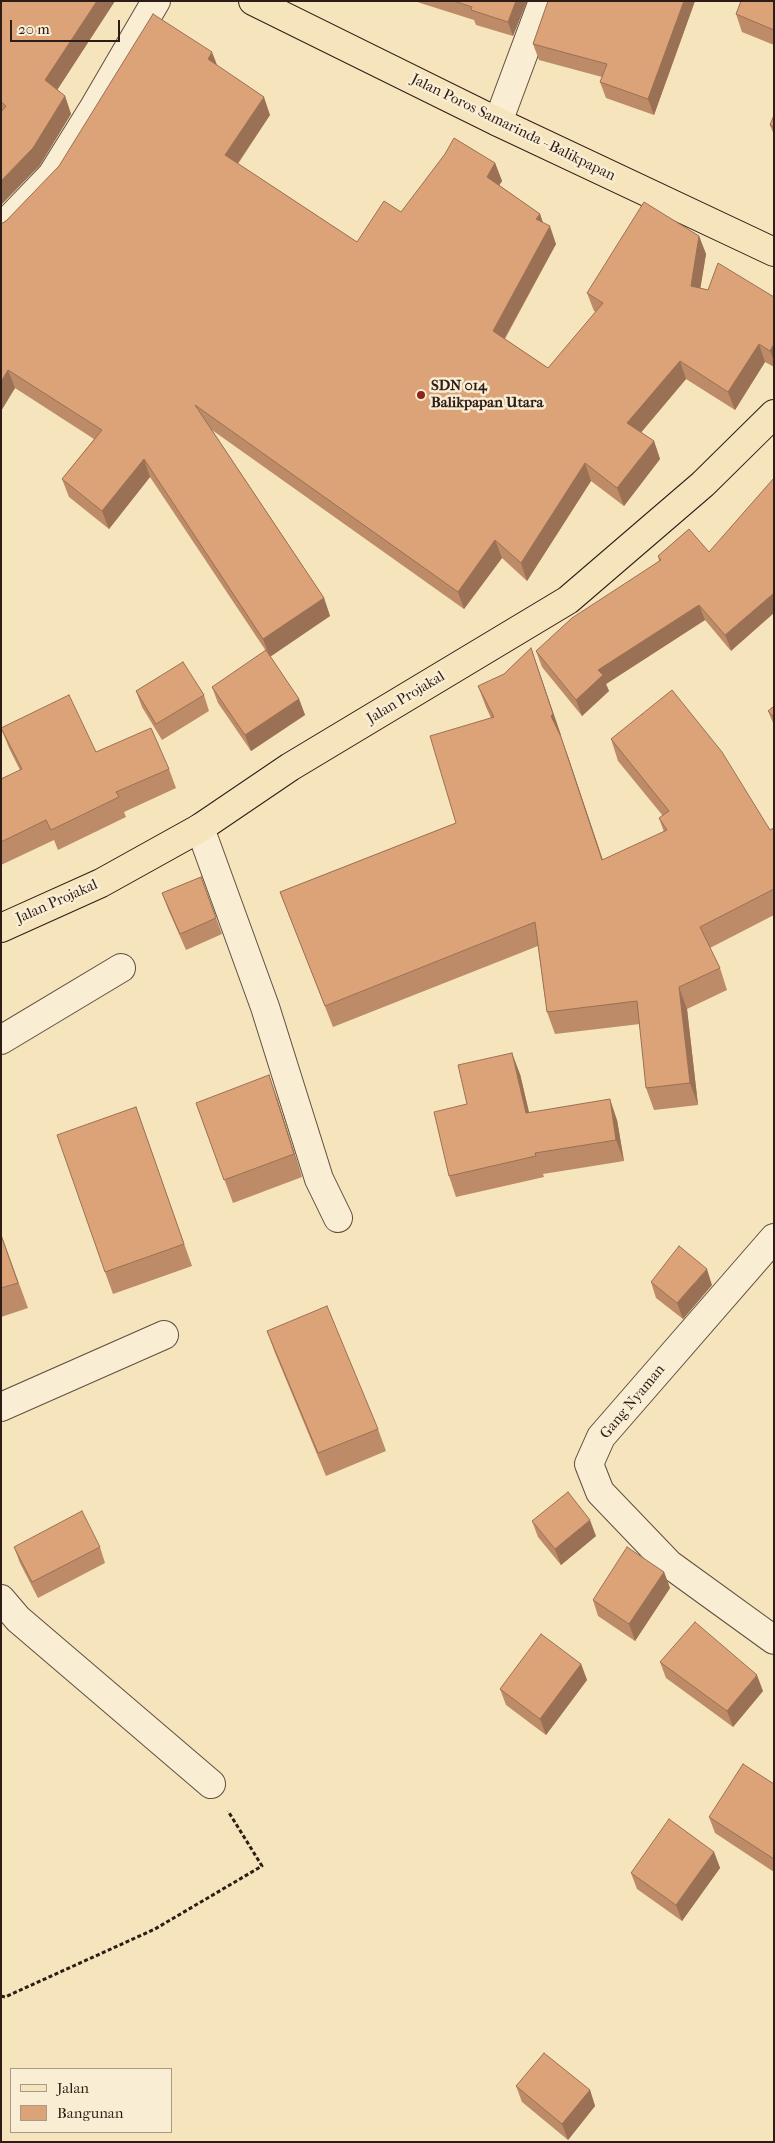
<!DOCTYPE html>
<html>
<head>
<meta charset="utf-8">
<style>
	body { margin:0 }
	#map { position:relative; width:775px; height:2143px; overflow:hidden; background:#f6e4bc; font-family:"IM FELL French Canon",serif }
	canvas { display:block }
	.frame { position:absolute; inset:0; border:2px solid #2e1d17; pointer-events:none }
	.legend { position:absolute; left:10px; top:2068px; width:162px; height:65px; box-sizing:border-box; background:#f9edd3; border:1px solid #a89a88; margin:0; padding:6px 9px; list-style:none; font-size:15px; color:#2e1d17 }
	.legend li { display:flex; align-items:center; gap:10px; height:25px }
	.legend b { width:25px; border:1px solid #a89a88 }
	.scale { position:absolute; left:10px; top:20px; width:110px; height:22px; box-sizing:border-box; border:2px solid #2e1d17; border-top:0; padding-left:6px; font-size:15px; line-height:18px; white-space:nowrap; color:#2e1d17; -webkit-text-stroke:4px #f9edd3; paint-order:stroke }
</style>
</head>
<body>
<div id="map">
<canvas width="775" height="2143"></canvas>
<div class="frame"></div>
<ul class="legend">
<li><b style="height:6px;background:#f6e4bc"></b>Jalan</li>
<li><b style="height:14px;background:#dca278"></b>Bangunan</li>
</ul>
<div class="scale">20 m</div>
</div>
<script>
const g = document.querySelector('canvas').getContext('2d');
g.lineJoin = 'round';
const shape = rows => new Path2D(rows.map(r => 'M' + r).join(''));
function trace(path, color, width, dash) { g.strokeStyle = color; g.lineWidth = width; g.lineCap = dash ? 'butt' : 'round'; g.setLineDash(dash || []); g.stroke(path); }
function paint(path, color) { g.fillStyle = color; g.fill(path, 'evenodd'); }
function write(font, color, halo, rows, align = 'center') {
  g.font = font + ' "IM FELL French Canon",serif'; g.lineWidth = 5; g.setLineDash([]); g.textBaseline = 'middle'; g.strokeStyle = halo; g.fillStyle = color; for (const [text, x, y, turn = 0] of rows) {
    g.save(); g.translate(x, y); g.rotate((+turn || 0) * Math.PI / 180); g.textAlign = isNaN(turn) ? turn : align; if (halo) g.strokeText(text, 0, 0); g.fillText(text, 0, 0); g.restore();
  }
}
const path = shape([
	[1,1996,5,1997,155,1929,262,1866,228,1811]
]);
const minor = shape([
	[498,122,543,1],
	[1,228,52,175,93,109,156,1],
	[200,828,265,1007,319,1179,338,1218],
	[1,1040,121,968],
	[774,1238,601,1437,589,1464,600,1492,669,1564,774,1640],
	[1,1407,164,1335],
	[1,1599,18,1619,211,1784]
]);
const major = shape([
	[1,928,101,883,200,828,290,767,568,600,703,484,774,414]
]);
const highway = shape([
	[253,1,498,122,774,252]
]);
const wall = shape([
	[1,1,115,1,57,90,65,96,71,114,40,165,1,205],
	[414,1,527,1,513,36,476,25,474,20],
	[548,1,695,1,654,115,606,98,600,82,602,77,539,60,533,44],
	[774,1,774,45,742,32,736,14],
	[217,66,270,115,238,164,357,242,401,212,495,163,502,181,499,185,540,214,543,223,556,244,505,339,548,368,596,312,594,311,587,293,699,236,706,254,700,288,708,290,774,297,774,367,765,362,735,410,686,379,641,432,654,441,660,459,624,506,591,481,527,581,502,558,464,609,212,430,324,598,330,616,270,656,299,699,305,715,251,751,218,703,212,687,266,651,150,477,109,529,69,497,62,479,94,439,15,388,1,411,1,224],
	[774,115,774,135,770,125],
	[689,529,731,651,705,620,606,684,609,691,582,716,542,667,536,651,659,561,658,556],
	[531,648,603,860,664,832,659,818,663,816,618,761,611,739,770,830,774,828,774,915,710,948,720,968,727,990,687,1009,698,1105,654,1110,646,1088,640,1024,555,1034,547,1012,538,946,333,1027,280,892,456,823,491,718,486,707,478,686,504,674],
	[136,691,204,695,209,711,162,740,142,707],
	[774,706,774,725,768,711],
	[1,728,169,769,176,788,124,812,126,817,58,850,54,840,1,865,1,779,20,770,9,748],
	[201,877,222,934,186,950,168,909,162,893],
	[520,1074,529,1112,617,1120,624,1161,543,1174,544,1177,456,1197,449,1176,467,1104],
	[277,1098,302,1177,233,1203,196,1103],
	[136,1107,192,1266,113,1294,105,1272],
	[1,1234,28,1308,1,1317],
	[651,1282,712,1285,683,1319,656,1298],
	[267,1331,378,1429,386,1451,326,1476,275,1353],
	[532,1521,596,1536,561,1565,538,1537],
	[14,1547,100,1547,105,1563,38,1598,20,1563],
	[664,1572,670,1588,635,1641,598,1616,593,1600],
	[660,1662,763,1691,733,1727,666,1678],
	[581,1664,587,1680,546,1735,506,1705,500,1689],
	[774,1784,774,1872,715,1833,709,1817],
	[714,1852,720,1868,682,1921,637,1889,631,1873],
	[516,2086,590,2090,595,2106,568,2140,522,2102]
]);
const shadedWall = shape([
	[97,1,115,1,52,98,45,80],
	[516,1,527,1,513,36,508,22],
	[684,1,695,1,654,115,648,99],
	[212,52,219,70,208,59],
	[65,96,71,114,40,165,1,205,1,181],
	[264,97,270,115,231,173,225,155],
	[495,163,502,181,493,195,487,177],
	[540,214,546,232,536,219],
	[550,226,556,244,499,348,493,331],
	[699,236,706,254,698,303,691,286],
	[759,344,765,362,735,410,728,392],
	[774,344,774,361,770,351],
	[680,361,686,379,634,441,627,423],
	[8,370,15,388,1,411,1,382],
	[654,441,660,459,624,506,617,488],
	[144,459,150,477,109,529,102,511],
	[585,463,591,481,527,581,521,563],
	[495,540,502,558,464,609,458,592],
	[774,593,774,613,731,651,725,635],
	[324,598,330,616,270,657,263,639],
	[699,605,705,620,606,684,609,691,582,716,576,700,598,670],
	[531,648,561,735,559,738,551,716],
	[299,699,305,715,251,751,245,735],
	[561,737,569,759,610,882,602,860],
	[679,987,687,1009,698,1105,690,1083],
	[512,1053,520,1074,534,1134,526,1113],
	[269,1075,277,1098,302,1177,294,1154],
	[610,1099,617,1120,624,1161,616,1140],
	[707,1269,712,1285,683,1319,677,1303],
	[590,1520,596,1536,561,1565,555,1549],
	[664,1572,670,1588,635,1641,629,1624],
	[581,1664,587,1680,546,1735,540,1719],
	[757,1675,763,1691,733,1727,727,1711],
	[714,1852,720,1868,682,1921,676,1905],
	[590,2090,595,2106,568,2140,562,2124]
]);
const building = shape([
	[1,1,97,1,45,80,65,96,33,148,1,181,1,112,6,106,1,102,1,1],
	[454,1,516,1,508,22,471,10,472,7,454,1],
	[548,1,684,1,648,99,600,82,607,64,533,44,548,1],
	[741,1,774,1,774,30,736,14,741,1],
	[153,14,212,52,208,59,264,97,225,155,357,242,384,201,401,212,445,154,454,138,495,163,487,177,540,214,536,219,550,226,493,331,548,368,603,303,587,293,644,202,699,236,691,286,708,290,718,263,774,297,774,344,770,351,759,344,728,392,680,361,627,423,654,441,617,488,585,463,521,563,495,540,458,592,195,405,324,598,263,639,144,459,102,511,62,479,102,430,8,370,1,382,1,224,6,221,59,166,153,14],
	[774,115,774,127,770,125,774,115],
	[774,478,774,593,725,635,699,605,598,670,603,675,576,700,536,651,572,618,661,560,658,556,689,529,709,552,774,478],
	[531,648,553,714,551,716,561,737,602,860,667,830,659,818,669,811,611,739,672,690,722,752,770,830,774,828,774,889,700,927,720,968,679,987,690,1083,646,1088,637,1001,547,1012,535,922,325,1006,280,892,456,823,430,736,494,717,478,686,504,674,531,648],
	[266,650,299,699,245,735,212,687,266,650],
	[183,662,204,695,156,724,136,691,183,662],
	[69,695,96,752,151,728,169,769,116,792,119,797,51,830,46,820,1,842,1,779,22,769,1,728,69,695],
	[774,706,774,717,768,711,774,706],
	[201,877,216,918,180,934,162,893,201,877],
	[512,1053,526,1113,610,1099,616,1140,535,1153,536,1156,449,1176,434,1112,467,1104,458,1065,512,1053],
	[269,1075,294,1154,224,1180,196,1103,269,1075],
	[136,1107,184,1244,105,1272,57,1135,136,1107],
	[1,1235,18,1283,1,1288,1,1235],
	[679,1246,707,1269,677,1303,651,1282,679,1246],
	[327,1306,378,1429,318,1453,267,1331,327,1306],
	[568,1492,590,1520,555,1549,532,1521,568,1492],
	[82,1511,100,1547,32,1582,14,1547,82,1511],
	[627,1547,664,1572,629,1624,593,1600,627,1547],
	[695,1622,757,1675,727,1711,660,1662,695,1622],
	[541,1634,581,1664,540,1719,500,1689,541,1634],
	[743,1764,774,1784,774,1859,709,1817,743,1764],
	[669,1819,714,1852,676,1905,631,1873,669,1819],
	[544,2053,590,2090,562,2124,516,2086,544,2053]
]);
const markers = [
	[421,395,5,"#8f2418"]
];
const streetNames = [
	["Jalan Poros Samarinda - Balikpapan",513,128,26],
	["Jalan Projakal",406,698,-31],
	["Jalan Projakal",57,902,-24],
	["Gang Nyaman",633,1402,-50]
];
const poiNames = [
	["SDN 014",431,386],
	["Balikpapan Utara",431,403]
];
trace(minor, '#604f40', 30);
trace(major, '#2e1d17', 30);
trace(highway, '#2e1d17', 30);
trace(path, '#2e1d17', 3, [4, 2.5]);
trace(minor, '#f9edd3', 28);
trace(major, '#f6e4bc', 28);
trace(highway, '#f6e4bc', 28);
paint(wall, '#bd8b67');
paint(shadedWall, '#9a7154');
paint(building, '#dca278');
trace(building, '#9a7154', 1);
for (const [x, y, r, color] of markers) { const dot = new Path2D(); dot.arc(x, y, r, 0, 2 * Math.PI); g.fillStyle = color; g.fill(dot); trace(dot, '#f9edd3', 2); }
write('15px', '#2e1d17', '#f9edd3', streetNames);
write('bold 15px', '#2e1d17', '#f9edd3', poiNames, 'left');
</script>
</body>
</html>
